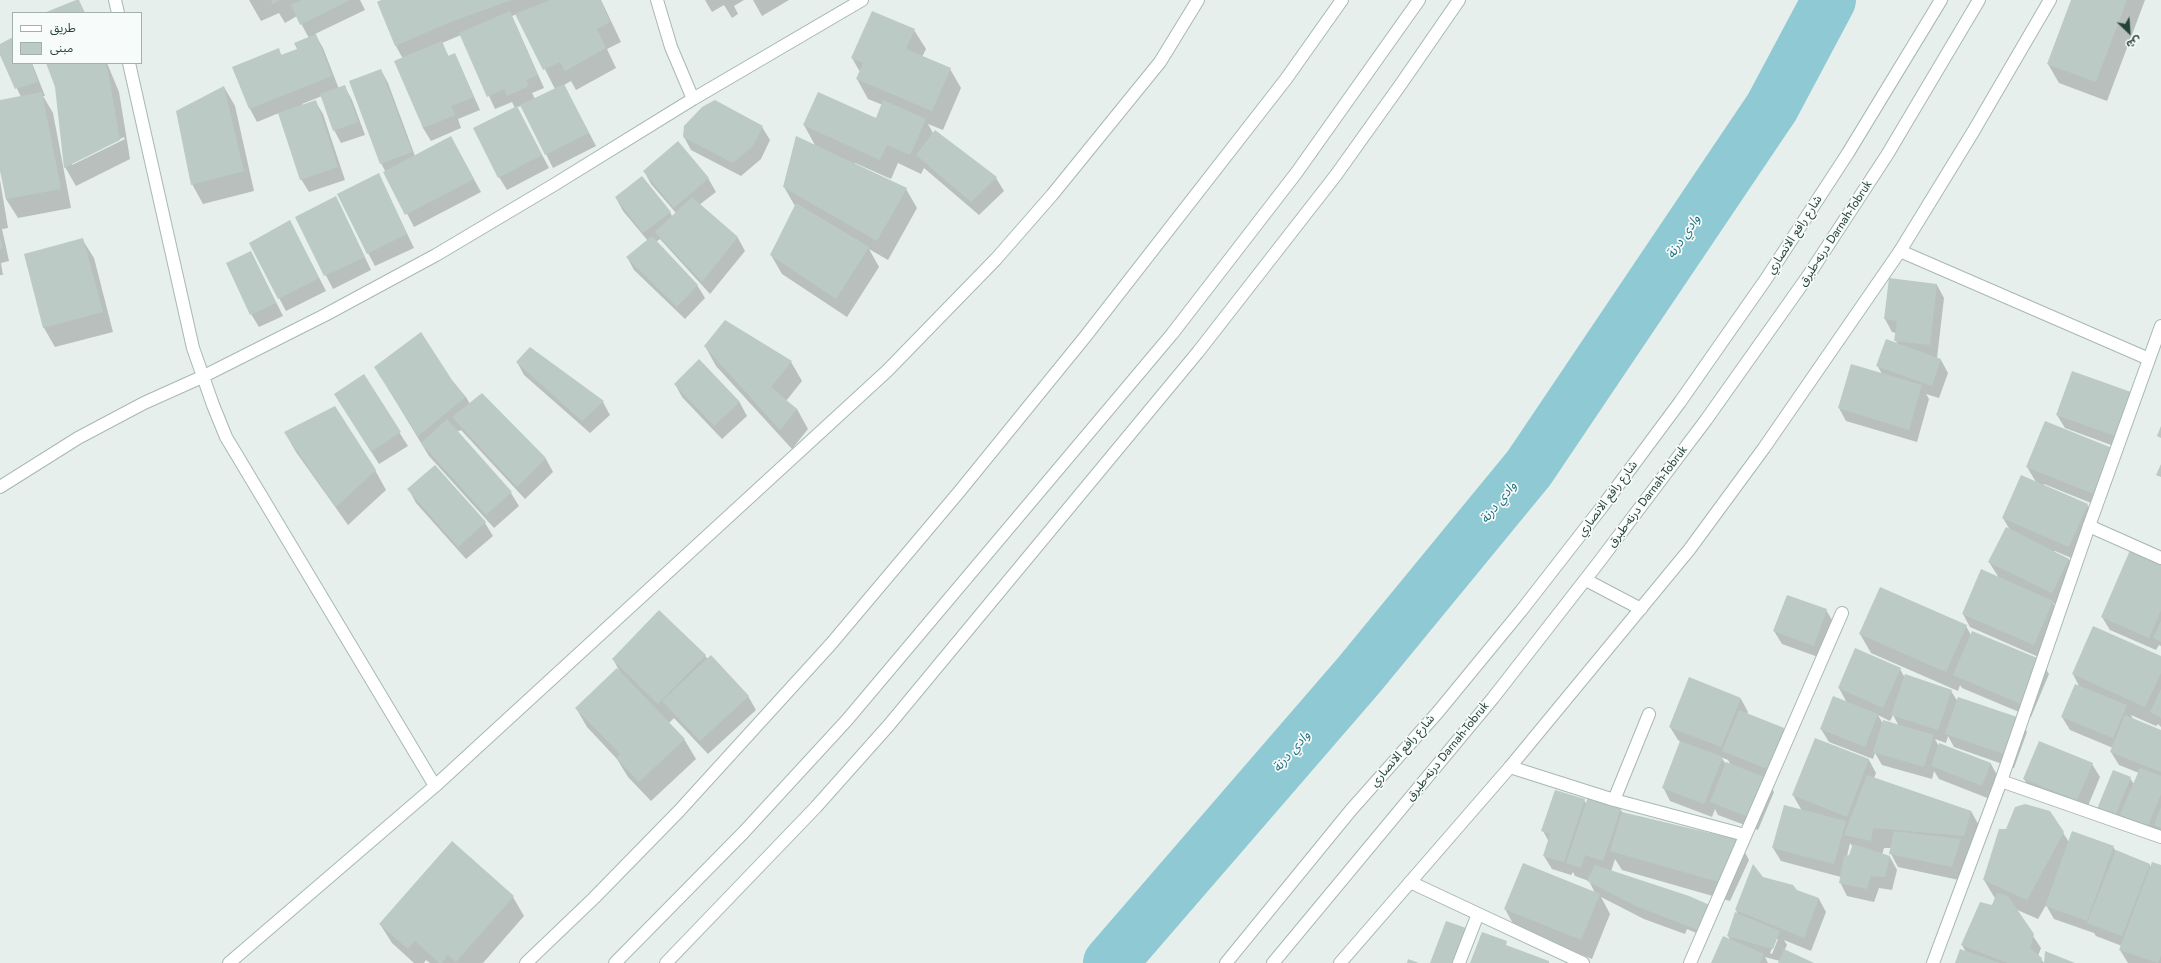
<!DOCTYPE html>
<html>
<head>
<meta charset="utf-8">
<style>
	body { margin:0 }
	#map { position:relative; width:2161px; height:963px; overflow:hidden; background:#e6efeb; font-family:Jost,"Noto Sans Arabic",sans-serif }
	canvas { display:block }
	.legend { position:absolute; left:12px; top:12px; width:130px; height:52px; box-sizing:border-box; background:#f7fbf9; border:1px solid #a3b1ad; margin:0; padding:5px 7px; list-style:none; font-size:12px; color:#24423a }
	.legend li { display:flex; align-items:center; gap:8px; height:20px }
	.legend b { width:20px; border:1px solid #a3b1ad }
	.north { position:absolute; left:2109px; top:12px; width:40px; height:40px; -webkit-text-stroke:3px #f7fbf9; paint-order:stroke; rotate:155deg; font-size:11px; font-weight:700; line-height:16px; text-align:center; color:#24423a }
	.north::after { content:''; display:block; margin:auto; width:14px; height:18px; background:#24423a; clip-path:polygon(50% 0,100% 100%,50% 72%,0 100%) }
</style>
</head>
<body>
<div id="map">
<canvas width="2161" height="963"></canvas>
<ul class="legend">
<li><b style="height:5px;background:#fff"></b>طريق</li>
<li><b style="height:11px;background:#bbcac4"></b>مبنى</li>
</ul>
<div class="north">ش</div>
</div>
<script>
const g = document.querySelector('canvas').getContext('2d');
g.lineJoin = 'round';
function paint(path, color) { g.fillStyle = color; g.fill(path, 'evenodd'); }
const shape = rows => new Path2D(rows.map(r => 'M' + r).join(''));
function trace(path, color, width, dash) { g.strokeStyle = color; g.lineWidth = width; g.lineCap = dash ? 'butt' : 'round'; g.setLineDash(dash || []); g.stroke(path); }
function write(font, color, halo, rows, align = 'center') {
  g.font = font + ' Jost,"Noto Sans Arabic",sans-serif'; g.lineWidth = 3.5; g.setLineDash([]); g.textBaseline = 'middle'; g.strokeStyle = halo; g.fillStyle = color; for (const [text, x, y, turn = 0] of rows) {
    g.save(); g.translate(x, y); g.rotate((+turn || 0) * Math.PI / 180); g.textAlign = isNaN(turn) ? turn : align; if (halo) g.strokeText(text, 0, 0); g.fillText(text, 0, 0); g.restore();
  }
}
const shadow = shape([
	[249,0,360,0,365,10,315,34,323,48,339,89,345,87,352,100,365,135,341,143,334,130,322,96,302,104,302,106,315,101,323,114,345,180,309,192,301,179,279,113,257,122,250,109,278,49,282,56,298,50,309,38,297,16,285,23,279,13,261,21],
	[384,0,601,0,621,42,607,49,616,68,576,90,571,81,564,85,596,146,553,168,522,106,517,107,549,168,507,190,499,177,515,108,512,102,495,109,461,35,442,43,449,57,455,54,480,110,458,119,461,128,431,141,423,128,403,59,396,46,378,2],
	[517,14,555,89,535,99,532,93,544,88,512,16],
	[705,0,744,0,734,6,738,14,732,18,724,5,712,12],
	[753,0,789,0,762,16],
	[2072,0,2145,0,2107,101,2059,83,2048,64],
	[914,30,926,49,922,57,950,69,961,88,943,130,928,124,933,133,996,178,1004,191,979,215,924,168,921,174,898,163,891,179,855,163,855,165,906,189,917,208,888,260,869,249,879,267,847,317,782,274,771,255,795,206,784,187,816,147,804,125,876,119,883,105,868,99,857,79,860,72,852,58],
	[13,38,13,63,32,63,45,96,43,96,53,113,71,208,18,218,6,199,0,167,0,101,21,97,0,52,0,45],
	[47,63,107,63,119,92,130,159,76,186,65,167,56,86],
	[124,137,125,139,72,165,72,163],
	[381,70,388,83,415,156,458,150,481,192,414,227,381,163],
	[224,87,235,106,254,191,203,204,192,184],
	[762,127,770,140,761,159,741,176,691,150,684,137],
	[644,171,708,178,716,192,699,205,738,238,745,251,710,294,660,239,656,242,697,285,705,298,685,319,634,270,627,257,648,241,623,211,616,198,670,212,672,216,676,213,651,184],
	[379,175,414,248,375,266,368,253],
	[0,180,8,228,2,229,9,261,1,263,3,275,0,275],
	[336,197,371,270,333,289,296,218],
	[297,235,326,291,286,311,279,298],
	[82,239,94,258,113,332,55,347,44,328,25,255],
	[251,252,283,316,259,327,251,314],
	[1890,279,1937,285,1944,298,1937,358,1941,360,1948,373,1939,398,1926,394,1929,399,1917,442,1846,421,1839,408,1852,365,1882,374,1877,365,1898,345,1896,341,1896,333,1892,332,1885,319],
	[725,322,791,362,802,381,786,401,797,409,808,429,792,449,716,366,705,346],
	[699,361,740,403,747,416,722,439,682,397,675,384],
	[517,362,603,402,610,415,590,433,524,375],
	[363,376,408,446,379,464,343,407],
	[387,387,466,397,470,404,482,394,546,459,553,472,525,499,461,430,457,432,511,493,519,506,494,528,429,456],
	[2130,393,2122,449,2065,428,2057,415],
	[285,433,375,470,386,490,348,525,296,452],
	[2111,449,2119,462,2101,507,2044,484,2044,486,2087,505,2095,518,2076,560,2055,551,2054,552,2069,559,2076,573,2060,606,2053,603,2060,615,2041,658,1970,627,1963,614,1999,578,1989,562,2010,530,2003,518,2036,482,2027,467],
	[409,490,485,523,493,536,466,559,416,503],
	[2161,562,2161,646,2159,645,2156,650,2110,630,2102,617],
	[1826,610,1834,623,1821,658,1782,644,1774,631],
	[1966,626,1971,635,2041,661,2049,674,2031,717,1962,688,1960,685,1958,691,1871,653,1860,634],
	[2093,628,2161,657,2161,727,2158,724,2156,726,2131,715,2133,719,2161,731,2161,835,2102,815,2130,778,2134,784,2139,773,2119,765,2111,752,2113,748,2070,730,2062,717,2080,688,2073,674],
	[705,656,748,696,756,710,708,754,674,718,669,723,684,739,696,759,651,801,628,777,617,759,587,727,576,708,620,672,613,659],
	[1900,669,1905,678,1951,691,1958,702,2019,719,2027,732,2014,768,1954,747,1948,736,1946,743,1935,739,1939,747,1940,744,1991,764,1998,777,1990,799,1939,779,1934,771,1932,779,1882,765,1875,753,1873,759,1829,742,1821,729,1847,703,1839,688],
	[1878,715,1890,721,1893,715,1899,726,1883,724],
	[1741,699,1748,712,1747,714,1783,728,1791,742,1766,778,1774,792,1758,830,1718,815,1715,809,1712,817,1670,801,1663,787,1681,742,1678,740,1670,727],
	[1721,757,1728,760,1731,765,1726,764],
	[1816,739,1869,760,1876,773,1874,778,1971,811,1982,831,1959,880,1898,867,1891,854,1892,848,1884,848,1882,855,1890,857,1897,870,1892,890,1879,888,1874,902,1847,896,1840,882,1841,877,1781,861,1773,848,1802,811,1793,795],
	[1850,843,1853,847,1850,856,1847,856],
	[2092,764,2100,777,2085,813,2032,792,2024,779],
	[1584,800,1587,805,1620,809,1623,813,1738,840,1749,860,1730,901,1622,870,1615,859,1611,872,1689,897,1706,937,1687,929,1685,934,1644,919,1601,897,1610,914,1592,959,1516,929,1505,909,1595,893,1589,881,1575,876,1573,872,1571,875,1552,869,1544,856,1549,842,1543,831],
	[2063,833,2069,842,2113,847,2116,851,2149,864,2151,867,2161,866,2161,963,2128,963,2120,950,2122,946,2096,936,2094,933,2054,919,2046,905,2038,919,2015,909,2041,948,2038,956,2044,963,1956,963,1966,952,1962,945,1993,907,1996,900,1984,880],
	[1763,878,1819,899,1826,912,1811,951,1784,940,1787,945,1784,951,1812,963,1779,963,1780,961,1765,957,1768,963,1712,963,1731,941,1728,936,1738,915,1736,910],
	[1776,939,1778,939,1772,954,1770,953],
	[513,897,524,916,483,963,430,963,426,960,424,963,414,963,392,943,380,924],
	[1465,929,1473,942,1465,963,1431,963]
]);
const river = shape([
	[1110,963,1359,675,1529,468,1772,107,1829,0]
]);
const building = shape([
	[76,0,79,0,85,13,44,13],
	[271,0,280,0,273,4],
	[301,0,350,0,300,25,291,5],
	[381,0,512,0,453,21,395,46,377,2],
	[551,0,600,0,610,22,597,29,606,48,565,71,560,62,543,70,515,14],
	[2071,0,2127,0,2096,82,2047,64],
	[510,11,538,75,526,80,529,86,507,96,504,89,487,97,459,33],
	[872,11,915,29,906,49,951,68,932,111,856,79,863,63,851,58],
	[316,34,332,76,249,109,232,67,279,48,281,55,297,49,294,43],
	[13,37,13,63,31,63,38,82,15,89,0,55,0,44],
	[442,41,448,56,455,53,474,97,451,106,455,115,423,128,394,61],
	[46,63,105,63,108,71,120,140,64,168,55,87],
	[381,69,412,152,380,164,349,81],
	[564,84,589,133,545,155,520,105],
	[345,85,358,122,333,131,320,94],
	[224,86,244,171,191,185,176,111],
	[42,92,61,189,6,199,0,171,0,100],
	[818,92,876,118,883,100,926,119,910,155,887,145,880,160,803,125],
	[316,100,338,167,300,180,278,113],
	[715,100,763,126,753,146,733,163,683,137,684,126,702,107],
	[517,106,542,155,498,178,473,128],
	[935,130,997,177,971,202,916,155],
	[451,136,474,179,405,215,383,172],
	[796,136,907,188,877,241,783,187],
	[678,141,709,178,674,208,643,171],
	[379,173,407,234,367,254,337,194],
	[642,176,671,212,643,233,615,197],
	[336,196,365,257,324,276,295,217],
	[692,197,738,237,702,282,655,232],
	[796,203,869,247,836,299,770,255],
	[290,220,319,278,278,299,249,243],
	[652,236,698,285,677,307,626,257],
	[0,238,3,248,0,249],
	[83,238,103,312,43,328,24,254],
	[251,251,276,303,250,315,226,263],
	[1889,278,1937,284,1930,345,1894,341,1897,321,1884,319],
	[725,320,792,361,771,387,797,409,780,430,704,346],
	[421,332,452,380,466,397,418,436,374,367],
	[1886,339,1941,359,1932,386,1876,366],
	[530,347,604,401,582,421,516,362],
	[699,359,740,402,714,426,674,384],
	[1851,364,1922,385,1909,430,1838,408],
	[2072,371,2131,392,2115,436,2056,415],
	[364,374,401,432,371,452,334,394],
	[482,393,546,458,517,487,452,417],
	[335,406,376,470,336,507,284,432],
	[447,419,512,492,486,515,421,443],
	[2045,421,2112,448,2094,494,2026,467],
	[2161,426,2161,438,2157,436],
	[2161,464,2161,477,2156,475],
	[435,465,486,522,458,547,407,489],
	[2021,475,2088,504,2069,547,2002,518],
	[2006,527,2069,559,2052,593,1988,562],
	[2131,548,2161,561,2161,610,2149,638,2101,617],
	[1981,569,2053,601,2034,645,1962,614],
	[1880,587,1967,625,1946,672,1859,634],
	[1787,595,1827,609,1814,646,1773,631],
	[659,610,706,655,658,704,612,659],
	[2161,621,2161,642,2153,638],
	[2093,626,2161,656,2161,673,2145,707,2072,674],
	[1972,631,2042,660,2023,705,1953,675],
	[1855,648,1901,668,1883,708,1838,688],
	[711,655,749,696,700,741,662,701],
	[617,668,685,739,639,782,616,758,620,754,575,708],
	[1905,674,1952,690,1938,730,1891,715],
	[1689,677,1741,698,1721,747,1669,727],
	[2075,684,2127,705,2113,738,2061,717],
	[2161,689,2161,718,2150,712],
	[1833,696,1878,714,1865,747,1820,729],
	[1958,697,2020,718,2007,755,1945,734],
	[1739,710,1784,728,1767,769,1722,751],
	[2125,715,2161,730,2161,772,2110,752],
	[1883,720,1934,735,1924,767,1873,752],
	[1815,738,1869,759,1847,817,1792,795],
	[1680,741,1723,757,1704,804,1662,788],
	[2039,741,2093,763,2077,800,2023,779],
	[1939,743,1991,763,1982,786,1931,766],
	[1726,762,1767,778,1751,818,1710,802],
	[2140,768,2161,776,2161,794,2147,828,2119,817],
	[2113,770,2131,777,2115,816,2097,809],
	[1867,775,1971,811,1964,836,1873,828,1871,841,1844,835],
	[1555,790,1585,799,1564,862,1543,856,1550,834,1541,831],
	[1588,797,1621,808,1603,861,1585,855,1581,868,1566,863],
	[2025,804,2050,811,2064,832,2027,900,1983,880,1999,829,2006,829,2015,807],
	[1784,805,1846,821,1834,864,1772,848],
	[2161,807,2161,828,2154,825],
	[1622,812,1739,840,1719,882,1610,851],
	[1894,831,1961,839,1952,867,1889,854],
	[2072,831,2114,846,2087,921,2045,906],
	[452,841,514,896,456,962,448,955,442,963,439,963,415,941,408,949,379,924],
	[1853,844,1890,856,1885,877,1871,876,1867,889,1839,883,1844,856,1849,855],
	[2116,850,2150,864,2122,936,2087,923],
	[2152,862,2161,865,2161,955,2158,963,2119,950],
	[1523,863,1600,894,1581,940,1504,909],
	[1753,864,1763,877,1793,885,1797,890,1819,898,1804,938,1735,910],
	[1595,865,1689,896,1714,907,1703,932,1636,906,1587,881],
	[1997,893,2008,896,2034,934,2030,948,2042,958,2041,963,2008,963,1961,945,1980,902,1992,905],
	[1735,912,1780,931,1773,949,1727,936],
	[1446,921,1466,928,1452,963,1430,963],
	[1482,932,1507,941,1506,945,1549,961,1549,963,1470,963],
	[1723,936,1764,954,1760,963,1711,963],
	[1784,949,1814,963,1778,963],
	[1960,949,2000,963,1955,963],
	[2045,951,2075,963,2044,963],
	[1408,959,1419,963,1407,963]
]);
const service = shape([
	[2089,526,2161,558],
	[2001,781,2161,837]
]);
const minor = shape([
	[115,0,118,13],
	[657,0,671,47,693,99],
	[129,63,193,348,213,405,226,437,435,786],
	[1900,251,2149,359],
	[0,487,78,438,144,403,202,377,325,315,436,255,552,186,693,99,862,0],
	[1510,767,1614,800,1745,835],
	[1614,800,1649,714],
	[1410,882,1583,963],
	[229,963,435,786,887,371,996,259,1052,195,1160,62,1198,0],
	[526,963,594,898,679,811,831,644,959,492,1085,337,1286,79,1342,0],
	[1459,963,1478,914],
	[1690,963,1842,613],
	[1933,963,2001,781,2089,526,2161,326]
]);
const tertiary = shape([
	[1586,580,1641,609],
	[615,963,743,833,847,720,1172,334,1297,172,1419,0],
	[666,963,816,807,889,725,1198,352,1336,175,1401,84,1459,0],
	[1226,963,1351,810,1438,712,1521,611,1602,507,1680,402,1766,279,1848,153,1941,0],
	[1273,963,1493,698,1599,562,1706,420,1808,276,1887,155,1979,0],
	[1340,963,1510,767,1689,550,1764,448,1900,251,1973,132,2050,0]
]);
const streetNames = [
	["درنه-طبرق Darnah-Tobruk",1836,234,-57],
	["شارع رافع الانصاري",1795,235,-57],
	["درنه-طبرق Darnah-Tobruk",1648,497,-53],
	["شارع رافع الانصاري",1608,499,-53],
	["شارع رافع الانصاري",1403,751,-49],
	["درنه-طبرق Darnah-Tobruk",1448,752,-51]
];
const waterNames = [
	["وادي درنة",1684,237,-56],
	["وادي درنة",1499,503,-51],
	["وادي درنة",1292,752,-49]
];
paint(shadow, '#0003');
trace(river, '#8ec9d4', 54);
paint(building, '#bbcac4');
trace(service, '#a8b8b2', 14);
trace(minor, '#a8b8b2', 14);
trace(tertiary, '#a8b8b2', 14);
trace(service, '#fff', 12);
trace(minor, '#fff', 12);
trace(tertiary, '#fff', 12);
write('12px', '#24423a', '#f7fbf9', streetNames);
write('italic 13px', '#1c6f80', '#f7fbf9', waterNames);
</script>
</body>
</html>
